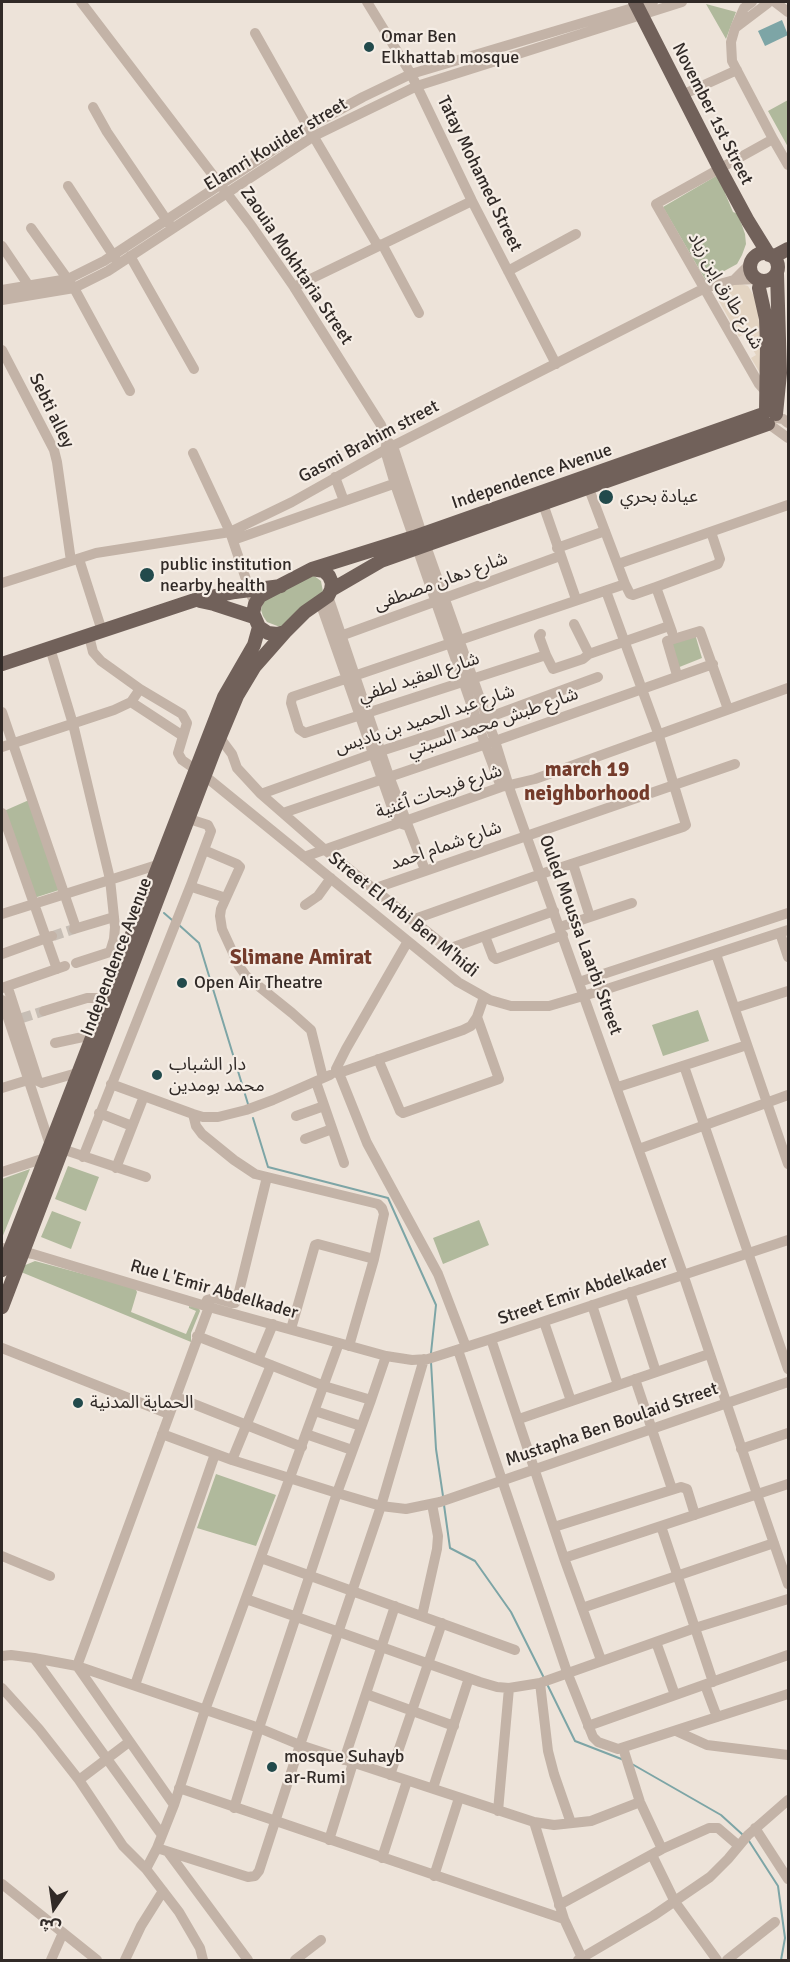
<!DOCTYPE html>
<html>
<head>
<meta charset="utf-8">
<style>
	body { margin:0 }
	#map { position:relative; width:790px; height:1962px; overflow:hidden; background:#ede3d9; font-family:Signika,"Noto Sans Arabic",sans-serif }
	canvas { display:block }
	.frame { position:absolute; inset:0; border:3px solid #312a27; pointer-events:none }
	.north { position:absolute; left:24px; top:1878px; width:60px; height:60px; -webkit-text-stroke:4px #f5ede5; paint-order:stroke; rotate:193deg; font-size:16px; font-weight:700; line-height:24px; text-align:center; color:#312a27 }
	.north::after { content:''; display:block; margin:auto; width:21px; height:27px; background:#312a27; clip-path:polygon(50% 0,100% 100%,50% 72%,0 100%) }
</style>
</head>
<body>
<div id="map">
<canvas width="790" height="1962"></canvas>
<div class="frame"></div>
<div class="north">ش</div>
</div>
<script>
const g = document.querySelector('canvas').getContext('2d');
g.lineJoin = 'round';
function paint(path, color) { g.fillStyle = color; g.fill(path, 'evenodd'); }
const shape = rows => new Path2D(rows.map(r => 'M' + r).join(''));
function trace(path, color, width, dash) { g.strokeStyle = color; g.lineWidth = width; g.lineCap = dash ? 'butt' : 'round'; g.setLineDash(dash || []); g.stroke(path); }
function write(font, color, halo, rows, align = 'center') {
  g.font = font + ' Signika,"Noto Sans Arabic",sans-serif'; g.lineWidth = 4.5; g.setLineDash([]); g.textBaseline = 'middle'; g.strokeStyle = halo; g.fillStyle = color; for (const [text, x, y, turn = 0] of rows) {
    g.save(); g.translate(x, y); g.rotate((+turn || 0) * Math.PI / 180); g.textAlign = isNaN(turn) ? turn : align; if (halo) g.strokeText(text, 0, 0); g.fillText(text, 0, 0); g.restore();
  }
}
const green = shape([
	[706,4,736,12,726,39],
	[788,100,788,147,768,111],
	[716,176,726,189,725,193,733,212,738,214,745,234,746,244,742,255,737,264,706,281,663,207],
	[313,575,321,581,323,592,292,621,280,627,267,622,263,616,261,610,263,603,267,597],
	[695,634,702,658,677,668,670,642],
	[29,800,59,890,34,898,4,811],
	[698,1010,709,1041,663,1056,652,1025],
	[68,1166,99,1177,86,1211,55,1199],
	[30,1169,2,1238,2,1179],
	[52,1211,81,1222,71,1249,41,1237],
	[479,1220,489,1245,443,1264,433,1238],
	[35,1261,135,1288,137,1292,131,1312,186,1334,196,1311,189,1308,189,1306,199,1308,200,1311,191,1333,191,1342,21,1272,23,1266],
	[216,1474,276,1495,256,1546,197,1528]
]);
const plaza = shape([
	[737,283,748,286,757,301,762,359,760,373,751,358,756,355,744,334,739,337,718,299,718,290]
]);
const water = shape([
	[782,20,788,35,765,46,758,31]
]);
const stream = shape([
	[164,913,172,920],
	[179,925,199,943,248,1104],
	[253,1118,268,1167,388,1198,436,1305,431,1353],
	[431,1362,436,1449,443,1496],
	[444,1505,450,1548,475,1561,511,1612,544,1678],
	[548,1686,575,1741,624,1760],
	[632,1764,721,1815,743,1835],
	[749,1841,778,1886,785,1938,781,1960]
]);
const minorTunnel = shape([
	[53,936,74,929],
	[22,1018,44,1011]
]);
const minor = shape([
	[81,2,251,225,294,287,381,425,387,441,385,450,395,484,485,744,501,787],
	[367,2,411,74,472,201,556,364],
	[752,2,744,8,735,28,731,42,732,61,773,139,788,165],
	[775,2,788,12],
	[735,28,768,3],
	[255,33,308,127,378,246],
	[682,95,737,70],
	[93,107,107,132,170,225],
	[68,186,117,261],
	[31,228,74,288,130,391],
	[382,244,419,313],
	[2,246,29,286],
	[130,256,194,369],
	[508,271,576,234],
	[734,280,751,263],
	[294,287,472,201],
	[2,290,68,279,104,261,308,127,363,97,411,74,653,2],
	[2,300,74,288,108,271,314,136,417,86,682,2],
	[2,350,54,450,57,462,71,561],
	[766,392,759,384,656,204,773,139],
	[777,418,783,419,788,423],
	[770,425,788,438],
	[387,441,393,446,426,546,495,741,511,793,683,1274,757,1494,788,1584],
	[193,453,230,532,252,597],
	[335,477,344,501],
	[586,481,625,584,630,594,633,595,656,587,718,564,720,559,711,532],
	[543,504,576,599],
	[233,540,399,482],
	[557,548,605,531],
	[79,559,102,631],
	[618,564,788,505],
	[2,583,96,553,230,532,292,502,383,451,705,288,734,280,757,279],
	[656,587,672,632],
	[328,596,389,776,425,870],
	[320,602,395,816,399,823,405,825],
	[574,624,589,654],
	[541,634,539,636,546,655,553,669,583,659,589,654,669,626],
	[89,636,93,652,101,661,140,689,182,714,187,723,178,753,182,760,205,776,458,982,490,1000,511,1006,549,1006,610,988,788,930],
	[335,638,560,556],
	[50,648,73,724,110,879,115,927,114,939,110,952,76,963],
	[546,655,305,733,299,729,291,703,292,697,625,584],
	[677,675,667,641,700,631,728,709],
	[131,702,183,736],
	[2,712,76,928],
	[220,738,232,754,237,768,261,794,324,849,446,947,451,948,554,911],
	[2,747,114,710,131,702,140,689],
	[261,794,381,751,477,720,487,718,598,677],
	[2,813,57,969],
	[283,813,495,741,713,664],
	[189,819,208,825,211,831,192,882,192,886,195,888,226,898],
	[204,850,237,864,240,867,221,909,220,916,222,929,239,966,246,976,292,1013,311,1030,323,1078],
	[304,857,501,787,535,779,788,688],
	[573,864,590,917],
	[373,889,735,764],
	[305,905,318,896,331,878],
	[2,914,157,865],
	[412,920,541,874,683,827,686,825,658,733,606,591],
	[560,927,632,903],
	[74,929,114,917],
	[780,933,788,957],
	[485,936,493,957,496,959,563,935],
	[408,941,346,1049,336,1069,336,1073,339,1073,463,1030,471,1026,477,1017],
	[2,954,52,936],
	[716,954,788,1164],
	[579,982,788,913],
	[2,988,65,966],
	[9,991,38,1081,42,1083,77,1073],
	[2,1000,50,1145,146,1177],
	[735,1008,788,991],
	[44,1011,87,998,106,998],
	[55,1043,92,1035],
	[378,1059,400,1111,403,1113,499,1079,477,1017,484,997],
	[684,1066,788,1369],
	[339,1073,367,1143,438,1274,466,1347],
	[316,1082,344,1163],
	[111,1084,193,1114,203,1117,218,1117,246,1110,273,1100,330,1075],
	[618,1087,747,1045],
	[2,1088,28,1080],
	[99,1113,132,1126],
	[193,1114,196,1126,202,1134,234,1160,255,1174,378,1204,382,1208,384,1214,374,1259,349,1346],
	[296,1116,324,1106],
	[305,1139,332,1129],
	[639,1149,788,1095],
	[83,1157,192,882],
	[116,1168,144,1096],
	[2,1172,45,1158,50,1160],
	[2,1248,33,1254,209,1307,386,1356,412,1360,428,1359,491,1339,788,1240],
	[630,1292,656,1372],
	[205,1305,207,1300,214,1298,232,1303,235,1303,237,1300,267,1177],
	[592,1305,618,1385],
	[544,1322,571,1401],
	[291,1329,315,1245,318,1244,374,1259],
	[197,1336,324,1386,371,1400,386,1356],
	[491,1339,564,1558,601,1660],
	[2,1348,169,1414],
	[458,1350,567,1672,593,1737,598,1742,618,1749,788,1694],
	[258,1360,273,1324],
	[635,1379,672,1489],
	[176,1397,302,1447],
	[315,1411,361,1426],
	[519,1419,709,1354],
	[162,1434,232,1460,337,1493,381,1506,406,1509,440,1502,788,1382],
	[306,1434,352,1450],
	[741,1449,788,1433],
	[232,1460,271,1365],
	[661,1526,713,1682],
	[554,1527,681,1487,687,1489,695,1515],
	[2,1556,50,1576],
	[261,1558,515,1650],
	[564,1558,788,1484],
	[246,1599,480,1682,497,1687,509,1688,540,1683,695,1628,788,1599],
	[582,1608,774,1543],
	[422,1616,437,1549,438,1536,432,1504],
	[656,1642,675,1695],
	[2,1656,11,1655,34,1658,77,1666,259,1728,300,1745,534,1822,554,1825,591,1821,640,1802],
	[34,1658,162,1835],
	[540,1683,548,1751,554,1774,571,1823],
	[135,1685,215,1454],
	[705,1685,717,1717],
	[2,1688,39,1729,79,1780,123,1846,146,1869,179,1912,200,1948,203,1960],
	[366,1694,454,1726],
	[588,1726,788,1655],
	[676,1731,707,1745,788,1755],
	[623,1748,640,1802,662,1849],
	[344,1760,395,1606],
	[390,1775,442,1623],
	[79,1780,129,1742],
	[179,1788,564,1919],
	[433,1788,469,1678],
	[174,1805,77,1666,209,1307],
	[234,1808,259,1728,337,1493,371,1400],
	[498,1811,509,1688],
	[534,1822,564,1919,583,1960],
	[755,1828,788,1879],
	[329,1840,353,1763],
	[157,1848,248,1877,255,1876,259,1871,300,1745,381,1506,424,1359],
	[168,1852,248,1960],
	[652,1855,675,1902,717,1960],
	[382,1858,407,1781],
	[146,1869,157,1848,174,1805,205,1710,339,1343],
	[434,1876,459,1798],
	[2,1884,97,1960],
	[559,1905,662,1849,709,1828,718,1828,739,1846],
	[51,1960,62,1935],
	[125,1960,141,1926,163,1891],
	[295,1960,321,1940],
	[578,1960,653,1916,710,1877,728,1859,748,1835,788,1800],
	[727,1960,775,1922]
]);
const major = shape([
	[635,2,720,169,748,221,769,255],
	'750 267a14 14 0 1 1 28 0a14 14 0 1 1-28 0Z',
	[773,257,788,249],
	[761,281,759,288,766,319,767,345,766,411],
	[776,414,780,373,777,273],
	[312,569,414,537,763,414],
	[312,569,324,571,329,576,332,583,331,590,328,596,305,612,285,632,277,634,268,633,259,627,253,613,255,604,260,596,312,569],
	[331,590,381,561,768,424],
	[200,601,214,604,254,617],
	[2,664,195,600,235,592,281,586],
	[2,1270,224,697,254,645,259,627],
	[2,1307,214,751,237,696,255,666,285,632]
]);
const markers = [
	[369,47,6,"#224a4c"],
	[606,497,8,"#224a4c"],
	[147,575,8,"#224a4c"],
	[182,983,6,"#224a4c"],
	[157,1075,6,"#224a4c"],
	[78,1403,6,"#224a4c"],
	[272,1767,6,"#224a4c"]
];
const poiNames = [
	["Omar Ben",381,37],
	["Elkhattab mosque",381,58],
	["عيادة بحري",620,497],
	["public institution",160,565],
	["nearby health",160,586],
	["Open Air Theatre",194,983],
	["دار الشباب",169,1065],
	["محمد بومدين",169,1086],
	["الحماية المدنية",90,1403],
	["mosque Suhayb",284,1757],
	["ar-Rumi",284,1778]
];
const streetNames = [
	["November 1st Street",712,114,63],
	["Elamri Kouider street",276,145,-31],
	["Tatay Mohamed Street",479,174,64],
	["Zaouia Mokhtaria Street",296,266,56],
	["شارع طارق إبن زياد",725,291,60],
	["Sebti alley",51,411,64],
	["Gasmi Brahim street",369,442,-28],
	["Independence Avenue",532,477,-19],
	["شارع دهان مصطفى",441,582,-20],
	["شارع العقيد لطفي",419,678,-18],
	["شارع عبد الحميد بن باديس",425,720,-18],
	["شارع طبش محمد السبتي",493,723,-19],
	["شارع فريحات ٱغنية",439,792,-19],
	["شارع شمام احمد",446,846,-19],
	["Street El Arbi Ben M'hidi",403,915,39],
	["Ouled Moussa Laarbi Street",580,935,70],
	["Independence Avenue",117,957,-69],
	["Rue L'Emir Abdelkader",214,1290,16],
	["Street Emir Abdelkader",583,1291,-19],
	["Mustapha Ben Boulaid Street",612,1425,-19]
];
const quarterNames = [
	["march 19",587,770],
	["neighborhood",587,794],
	["Slimane Amirat",301,958]
];
paint(green, '#b0b99c');
paint(plaza, '#e3d4c2');
paint(water, '#7da5a6');
trace(stream, '#7da5a6', 2);
trace(minorTunnel, '#c7beb5', 10, [10, 5]);
trace(minor, '#c3b3a7', 10);
trace(major, '#71615a', 14);
for (const [x, y, r, color] of markers) { const dot = new Path2D(); dot.arc(x, y, r, 0, 2 * Math.PI); g.fillStyle = color; g.fill(dot); trace(dot, '#f5ede5', 2); }
write('18px', '#312a27', '#f5ede5', poiNames, 'left');
write('18px', '#312a27', '#f5ede5', streetNames);
write('bold 21px', '#743b2b', '#f5ede5', quarterNames);
</script>
</body>
</html>
